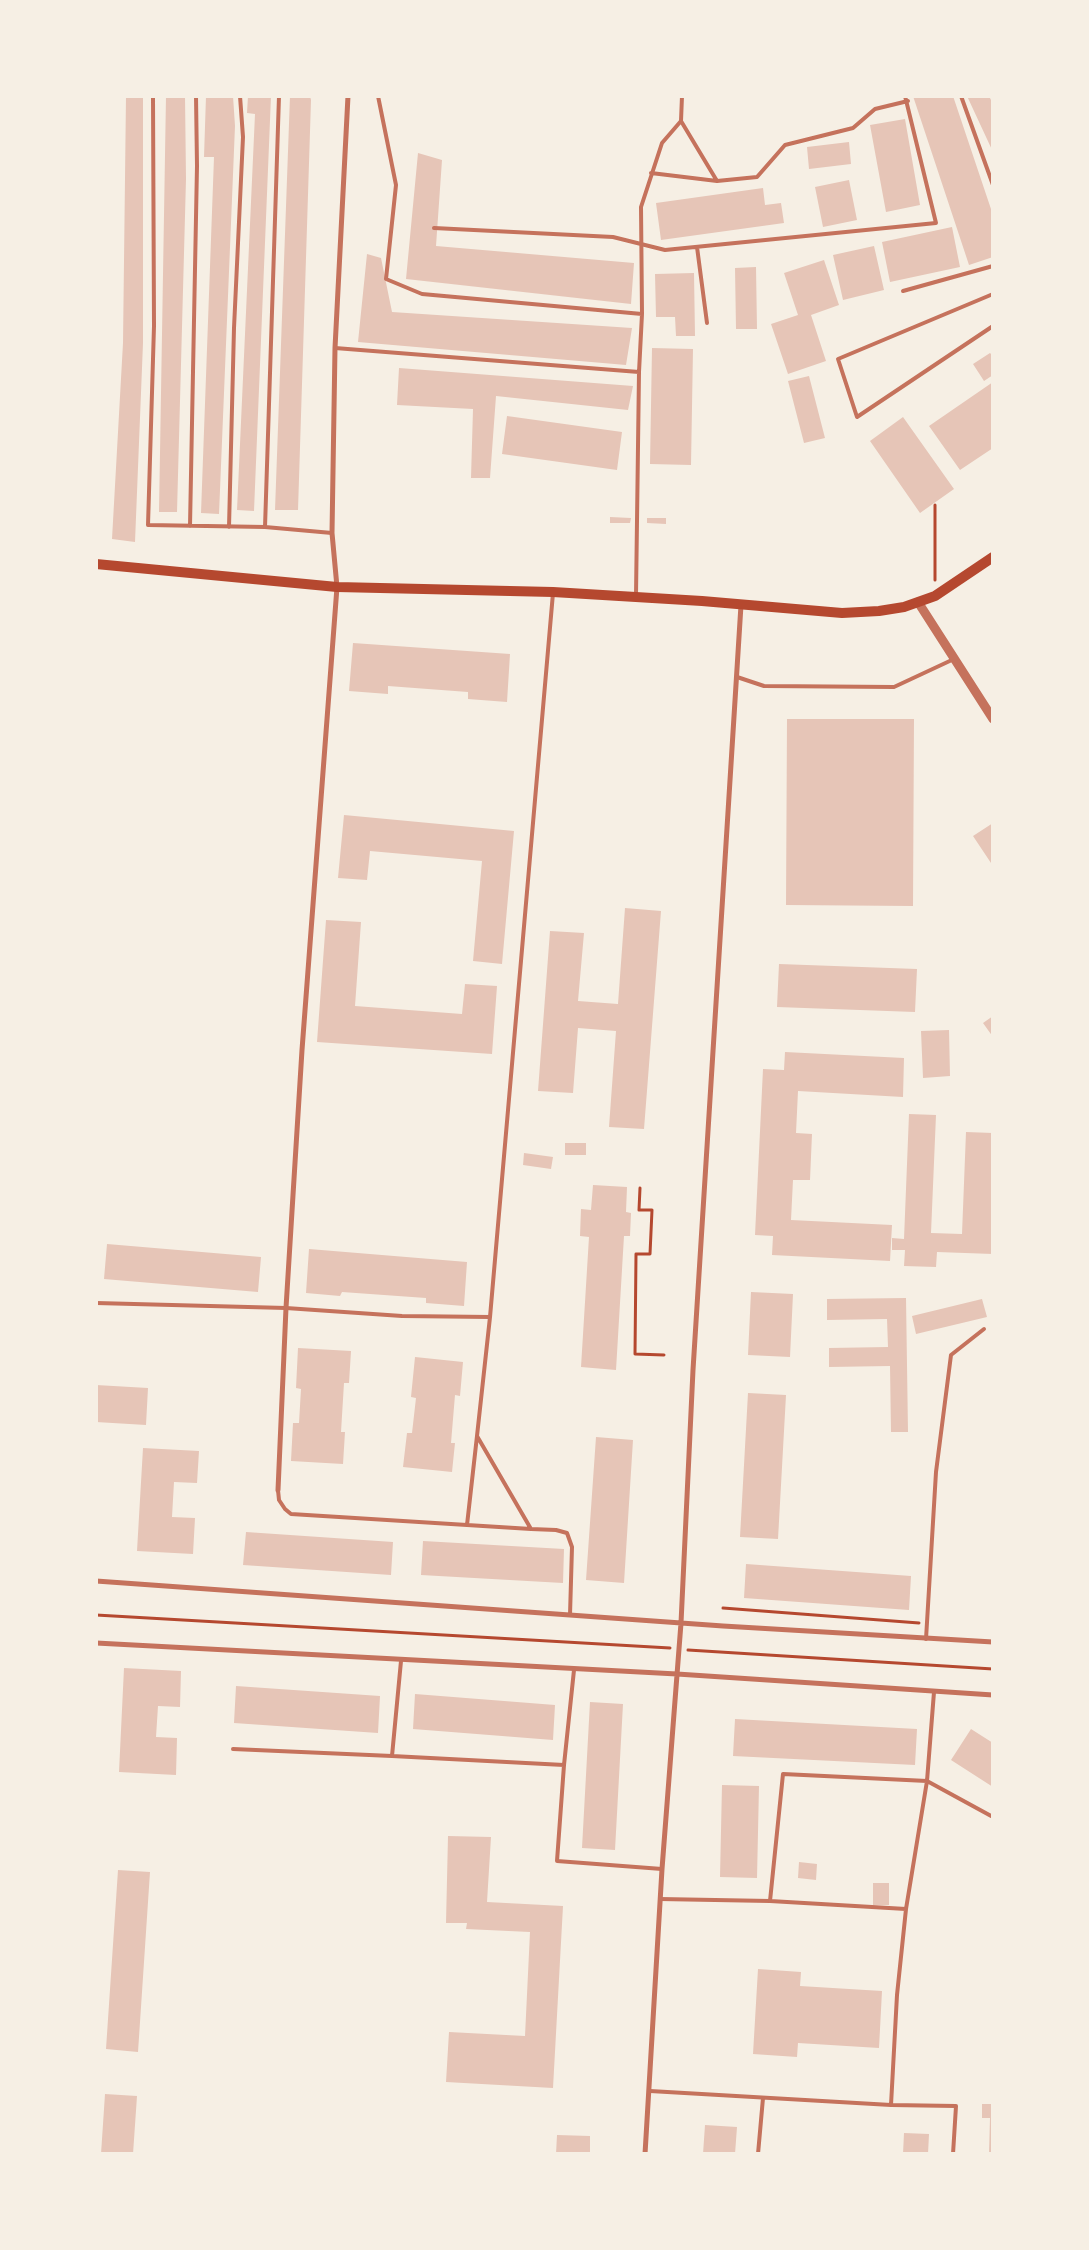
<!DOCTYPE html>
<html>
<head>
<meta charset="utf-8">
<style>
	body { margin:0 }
	#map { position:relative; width:1089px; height:2250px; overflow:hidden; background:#f6efe4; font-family:Bitter,serif }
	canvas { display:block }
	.frame { position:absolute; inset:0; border:98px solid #f6efe4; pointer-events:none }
</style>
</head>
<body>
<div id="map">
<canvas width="1089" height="2250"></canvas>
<div class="frame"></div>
</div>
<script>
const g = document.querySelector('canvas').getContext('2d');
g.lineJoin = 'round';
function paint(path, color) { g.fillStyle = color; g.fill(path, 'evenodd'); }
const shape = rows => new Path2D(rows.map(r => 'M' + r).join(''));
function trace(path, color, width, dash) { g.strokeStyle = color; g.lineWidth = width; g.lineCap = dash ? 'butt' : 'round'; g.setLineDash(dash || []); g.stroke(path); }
const building = shape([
	[126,96,143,96,143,343,135,542,112,539,123,343],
	[166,96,185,96,186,179,177,512,159,512],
	[206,96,233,96,235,126,219,514,201,513,214,157,204,157],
	[248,96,271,96,254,511,237,510,255,114,247,113],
	[290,96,310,96,311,100,298,510,275,510],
	[913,96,953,96,993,215,993,257,969,265],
	[967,96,989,96,993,104,993,152],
	[905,119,920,205,886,212,870,125],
	[849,142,851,164,809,169,807,147],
	[418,153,442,160,436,246,634,263,631,304,406,279],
	[849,180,857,220,823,227,815,187],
	[763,188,765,205,781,203,784,223,661,240,656,203],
	[952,227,960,267,890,282,882,242],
	[874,246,884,290,843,300,833,255],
	[367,254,381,258,392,312,632,328,626,365,358,342],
	[824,260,839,305,811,315,826,361,788,374,771,324,798,315,784,273],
	[756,267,757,329,736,329,735,268],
	[694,273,695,336,676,336,675,317,656,317,655,274],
	[652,348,693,349,691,465,650,464],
	[990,353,993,356,993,375,984,381,973,364],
	[399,368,633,386,628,410,496,396,490,478,471,478,473,409,397,405],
	[809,376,825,438,804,443,788,381],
	[993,382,993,448,960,470,929,426],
	[507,416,622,432,617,470,502,454],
	[903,417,954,489,920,513,870,441],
	[610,517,631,518,630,523,610,523],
	[647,518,666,518,666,524,647,523],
	[353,643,510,654,507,702,468,699,468,692,388,686,388,694,349,691],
	[787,719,914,719,913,906,786,905],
	[344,815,514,831,502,964,473,961,482,861,370,851,367,880,338,878],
	[993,823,993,866,973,836],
	[625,908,661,911,644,1129,609,1127,616,1031,578,1028,573,1093,538,1091,550,931,584,933,578,1001,618,1004],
	[326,920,361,922,355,1006,462,1014,465,984,497,986,492,1054,317,1042],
	[779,964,917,969,915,1012,777,1007],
	[993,1016,993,1037,983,1023],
	[949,1030,950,1076,923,1078,921,1031],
	[785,1052,904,1058,903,1097,798,1091,796,1133,812,1134,810,1180,793,1180,791,1220,892,1225,890,1261,772,1255,773,1236,755,1235,763,1069,784,1070],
	[909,1114,936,1115,931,1233,962,1234,966,1132,993,1133,993,1254,937,1252,936,1267,904,1266,905,1250,892,1250,892,1238,904,1239],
	[565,1143,586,1143,586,1155,565,1155],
	[524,1153,553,1157,551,1169,523,1165],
	[593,1185,627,1187,626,1212,631,1213,630,1236,624,1236,616,1370,581,1367,589,1237,580,1236,581,1209,591,1210],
	[107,1244,261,1257,258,1292,104,1279],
	[309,1249,467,1262,464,1306,426,1303,426,1298,342,1292,340,1296,306,1293],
	[751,1292,793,1294,790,1357,748,1355],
	[906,1298,908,1432,891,1432,890,1366,829,1367,829,1348,888,1347,887,1319,827,1320,827,1299],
	[982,1299,987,1317,916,1334,912,1316],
	[298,1348,351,1351,349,1383,344,1383,341,1432,345,1432,343,1464,291,1461,293,1423,299,1423,301,1389,296,1388],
	[415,1357,463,1362,460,1396,455,1395,451,1443,455,1443,452,1472,403,1467,407,1433,412,1433,416,1398,411,1397],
	[96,1385,148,1388,146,1425,96,1422],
	[748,1393,786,1395,778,1539,740,1537],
	[596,1437,633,1440,624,1583,586,1580],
	[143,1448,199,1451,197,1483,174,1482,172,1517,195,1518,193,1554,137,1551],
	[246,1532,393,1542,391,1575,243,1565],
	[423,1541,564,1549,563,1583,421,1575],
	[746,1564,911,1576,909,1610,744,1598],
	[124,1668,181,1671,180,1707,158,1706,156,1737,177,1738,176,1775,119,1772],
	[236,1686,380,1696,378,1733,234,1723],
	[415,1694,555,1705,553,1740,413,1729],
	[590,1702,623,1704,615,1850,582,1848],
	[735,1719,917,1729,915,1765,733,1756],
	[971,1729,993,1743,993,1787,951,1760],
	[722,1785,759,1786,757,1878,720,1877],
	[448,1836,491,1837,487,1902,563,1906,553,2088,446,2082,449,2032,525,2036,530,1932,466,1929,467,1923,446,1923],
	[799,1862,817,1864,816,1880,798,1878],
	[118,1870,150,1872,138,2052,106,2049],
	[873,1883,889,1883,889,1905,873,1905],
	[758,1969,801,1972,800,1986,882,1991,879,2048,798,2043,797,2057,753,2054],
	[991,2085,993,2085,993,2154,989,2154,990,2118,982,2118,982,2104,991,2104],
	[105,2094,137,2096,133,2154,101,2154],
	[705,2125,737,2127,735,2154,703,2154],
	[904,2133,929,2134,928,2154,903,2154],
	[557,2135,590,2136,590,2154,556,2154]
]);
const path = shape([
	[935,580,935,505],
	[640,1188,639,1210,652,1210,650,1254,636,1254,635,1354,664,1355],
	[723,1608,919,1623],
	[96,1615,670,1648],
	[688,1650,993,1669]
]);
const service = shape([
	[153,96,154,326,148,525,265,527,332,533],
	[378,96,396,185,386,279,422,294,642,314],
	[961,96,993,185],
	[681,121,717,181],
	[651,173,717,181,757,177,785,145,853,128,875,109,908,101],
	[434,228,613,237,665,250,936,223,905,96],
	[697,247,707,323],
	[903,291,993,266],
	[993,294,838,359,857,417,993,326],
	[335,348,639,372],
	[190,526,197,166,196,96],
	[229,527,234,328,243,137,240,96],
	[265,527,279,96],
	[553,593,490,1317,477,1436,531,1529,556,1530,567,1533,572,1547,570,1615],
	[636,595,639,372,642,314,641,207,662,143,681,121,682,96],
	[737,677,764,686,894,687,954,659],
	[96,1303,286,1308,402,1316,490,1317],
	[278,1490,279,1500,285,1509,291,1514,531,1529],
	[467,1525,477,1436],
	[926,1639,936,1472,951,1355,984,1329],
	[233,1749,392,1756,401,1661],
	[392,1756,564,1765,574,1670],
	[564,1765,557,1861,662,1869],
	[660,1899,770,1901,783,1774,927,1781,993,1817],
	[770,1901,906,1909,927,1781,934,1692],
	[650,2091,891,2105,956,2106,953,2154],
	[891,2105,897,1995,906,1909],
	[758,2154,763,2098]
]);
const minor = shape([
	[278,1490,286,1308,302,1050,337,587,332,533,335,348,348,96],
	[96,1581,723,1626,993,1642],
	[96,1643,677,1674,993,1695],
	[645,2154,662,1869,681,1623,693,1370,741,605]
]);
const tertiary = shape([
	[918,602,993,719]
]);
const secondary = shape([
	[96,564,337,587,553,592,702,601,842,613,879,611,904,607,935,596,993,557]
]);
paint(building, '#e6c5b7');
trace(path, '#b5482f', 3);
trace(service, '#c5725c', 4);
trace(minor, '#c5725c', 5);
trace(tertiary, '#c5725c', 9);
trace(secondary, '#b5482f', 10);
</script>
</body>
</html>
